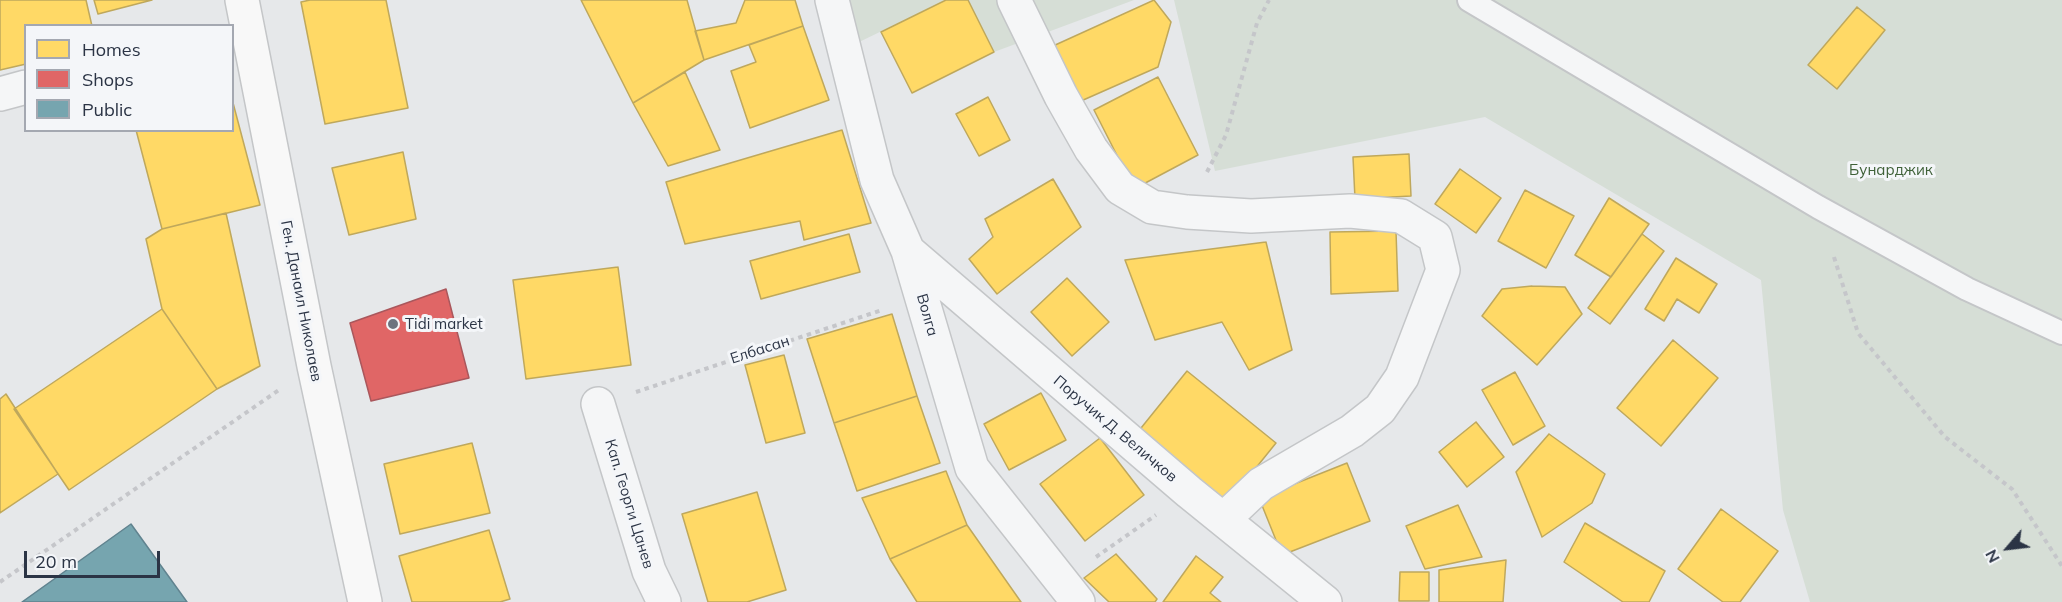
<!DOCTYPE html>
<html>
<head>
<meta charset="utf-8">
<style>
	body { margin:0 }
	#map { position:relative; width:2062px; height:602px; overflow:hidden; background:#e6e8ea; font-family:Mulish,sans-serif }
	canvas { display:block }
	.legend { position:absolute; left:24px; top:24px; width:210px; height:108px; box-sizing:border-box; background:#f4f6f9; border:2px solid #a4a8b1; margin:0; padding:8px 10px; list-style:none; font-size:18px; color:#2b3445 }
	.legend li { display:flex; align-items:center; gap:12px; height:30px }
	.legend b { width:30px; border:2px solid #a4a8b1 }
	.north { position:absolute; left:1978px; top:518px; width:60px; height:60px; -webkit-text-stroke:4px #f4f6f9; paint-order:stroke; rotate:242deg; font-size:16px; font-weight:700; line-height:24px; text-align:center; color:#2b3445 }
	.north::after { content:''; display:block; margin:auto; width:21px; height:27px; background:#2b3445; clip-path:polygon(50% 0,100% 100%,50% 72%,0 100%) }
	.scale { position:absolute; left:24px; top:551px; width:136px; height:27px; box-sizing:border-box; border:3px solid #2b3445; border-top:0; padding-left:8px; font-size:18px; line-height:21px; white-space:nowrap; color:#2b3445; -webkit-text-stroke:4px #f4f6f9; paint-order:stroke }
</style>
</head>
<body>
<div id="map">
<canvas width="2062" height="602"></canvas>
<ul class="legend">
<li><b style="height:16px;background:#ffd966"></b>Homes</li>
<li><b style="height:16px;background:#e06666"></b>Shops</li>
<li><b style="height:16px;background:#76a5af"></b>Public</li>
</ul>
<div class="north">N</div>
<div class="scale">20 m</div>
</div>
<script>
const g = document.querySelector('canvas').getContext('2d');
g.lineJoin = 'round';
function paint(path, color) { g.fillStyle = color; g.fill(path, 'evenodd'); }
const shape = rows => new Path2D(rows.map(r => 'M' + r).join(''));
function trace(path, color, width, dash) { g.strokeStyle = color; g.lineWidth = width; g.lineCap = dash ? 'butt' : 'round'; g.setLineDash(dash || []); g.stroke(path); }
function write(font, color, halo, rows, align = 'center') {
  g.font = font + ' Mulish,sans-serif'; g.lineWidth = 6; g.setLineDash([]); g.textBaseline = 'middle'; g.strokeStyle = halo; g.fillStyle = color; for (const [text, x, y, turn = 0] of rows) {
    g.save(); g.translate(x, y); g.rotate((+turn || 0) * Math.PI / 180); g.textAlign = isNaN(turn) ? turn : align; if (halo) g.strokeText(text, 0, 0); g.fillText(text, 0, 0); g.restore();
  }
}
const green = shape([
	[842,0,946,0,855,44],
	[968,0,1134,0,994,52],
	[1174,0,2062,0,2062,602,1810,602,1783,510,1761,280,1485,117,1215,171]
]);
const homes = shape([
	[0,0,86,0,92,26,26,26,26,64,0,70,0,0],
	[94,0,152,0,98,14,94,0],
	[310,0,386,0,408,108,325,124,301,2,310,0],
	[581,0,687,0,704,60,633,103,581,0],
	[745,0,795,0,803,26,704,60,695,31,736,23,745,0],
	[946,0,968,0,994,52,912,93,881,32,946,0],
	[1154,0,1171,22,1158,67,1081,101,1053,46,1154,0],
	[1857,7,1885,30,1837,89,1808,65,1857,7],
	[803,26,829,100,750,128,731,71,756,62,749,45,803,26],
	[685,72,720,150,668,166,633,103,685,72],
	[1158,77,1198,155,1134,189,1094,110,1158,77],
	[988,97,1010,140,979,156,956,114,988,97],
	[232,99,260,205,162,229,136,130,232,130,232,99],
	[842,130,871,223,804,240,800,221,685,244,666,182,842,130],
	[403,152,416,219,349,235,332,168,403,152],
	[1409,154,1411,196,1355,199,1353,157,1409,154],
	[1460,169,1501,198,1476,233,1435,204,1460,169],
	[1053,179,1081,227,997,294,969,259,993,237,985,219,1053,179],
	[1525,190,1574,216,1546,268,1498,241,1525,190],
	[1609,198,1649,224,1611,277,1575,255,1609,198],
	[226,213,260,366,217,389,162,309,146,239,162,229,226,213],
	[1396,231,1398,291,1331,294,1330,232,1396,231],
	[849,234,860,272,761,299,750,261,849,234],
	[1642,234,1664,251,1610,324,1588,308,1642,234],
	[1266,242,1292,350,1249,370,1222,322,1155,340,1125,260,1266,242],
	[1676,258,1717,284,1699,313,1677,299,1664,321,1645,309,1676,258],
	[618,267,631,365,526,379,513,280,618,267],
	[1067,278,1109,322,1072,356,1031,312,1067,278],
	[1532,286,1565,287,1582,314,1537,365,1482,316,1502,289,1532,286],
	[162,309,217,389,69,490,14,409,162,309],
	[892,314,917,396,834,423,807,339,892,314],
	[1673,340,1718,378,1661,446,1617,408,1673,340],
	[784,355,805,433,766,443,745,365,784,355],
	[1187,371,1276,443,1226,505,1137,433,1187,371],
	[1515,372,1545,426,1513,445,1482,390,1515,372],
	[1041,393,1066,440,1009,470,984,424,1041,393],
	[6,394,58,474,0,513,0,399,6,394],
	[917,396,940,463,857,491,834,423,917,396],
	[1476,422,1504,457,1467,487,1439,452,1476,422],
	[1549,434,1605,474,1592,503,1542,537,1516,472,1549,434],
	[1100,438,1144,495,1085,541,1040,484,1100,438],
	[472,443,490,513,400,534,384,464,472,443],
	[1347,463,1370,521,1282,555,1259,498,1347,463],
	[946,471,967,525,890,559,862,498,946,471],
	[757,492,786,590,747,602,708,602,682,514,757,492],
	[1458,505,1482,557,1425,569,1406,526,1458,505],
	[1721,509,1778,551,1740,602,1723,602,1678,569,1721,509],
	[1585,523,1665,571,1649,602,1623,602,1564,562,1585,523],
	[967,525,1021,602,917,602,890,559,967,525],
	[489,530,510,599,500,602,412,602,399,556,489,530],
	[1116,554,1157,599,1155,602,1109,602,1084,578,1116,554],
	[1196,556,1223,577,1210,593,1221,602,1163,602,1196,556],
	[1506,560,1503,602,1439,602,1439,570,1506,560],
	[1400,572,1429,572,1429,601,1399,601,1400,572]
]);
const shops = shape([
	[446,289,469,378,371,401,350,323,446,289]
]);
const public = shape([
	[131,524,187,602,22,602,131,524]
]);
const path = shape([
	[1207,172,1226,135,1257,23,1269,0],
	[1834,257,1858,333,1945,437,2012,489,2062,566],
	[636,392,882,310],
	[1096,557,1156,515],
	[0,582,279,390]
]);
const lane = shape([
	[1469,0,1818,207,1967,289,2062,333]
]);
const street = shape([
	[832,0,877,180,908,251,972,468,1078,602],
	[1014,0,1061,96,1091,149,1120,188,1152,207,1187,212,1251,216,1350,211,1401,216,1435,237,1443,270,1402,377,1380,409,1352,431,1261,484,1224,519],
	[0,94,26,87],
	[908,251,1189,492,1325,602],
	[598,404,649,571,664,602]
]);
const secondary = shape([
	[242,0,314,366,365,602]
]);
const markers = [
	[393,324,6,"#6c737f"]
];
const parkNames = [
	["Бунарджик",1891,170]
];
const streetNames = [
	["Ген. Данаил Николаев",301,301,79],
	["Волга",927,315,74],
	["Елбасан",760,350,-18],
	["Поручик Д. Величков",1115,429,40],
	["Кап. Георги Цанев",629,504,73]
];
const poiNames = [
	["Tidi market",405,324]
];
paint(green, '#d6ded6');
paint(homes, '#ffd966');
trace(homes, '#bfa85c', 1.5);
paint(shops, '#e06666');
trace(shops, '#aa575c', 1.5);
paint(public, '#76a5af');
trace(public, '#60838f', 1.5);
trace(lane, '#c4c6c8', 26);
trace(street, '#c4c6c8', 36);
trace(secondary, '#c4c6c8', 36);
trace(path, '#c5c6ca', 4, [4.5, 4.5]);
trace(lane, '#f5f6f7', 22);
trace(street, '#f5f6f7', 33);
trace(secondary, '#f8f8f8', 33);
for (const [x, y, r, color] of markers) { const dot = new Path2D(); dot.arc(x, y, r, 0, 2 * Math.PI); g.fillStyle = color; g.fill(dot); trace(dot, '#f4f6f9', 2); }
write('15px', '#3f6138', '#f4f6f9', parkNames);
write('15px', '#2b3445', '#f4f6f9', streetNames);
write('15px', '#2b3445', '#f4f6f9', poiNames, 'left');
</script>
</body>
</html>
